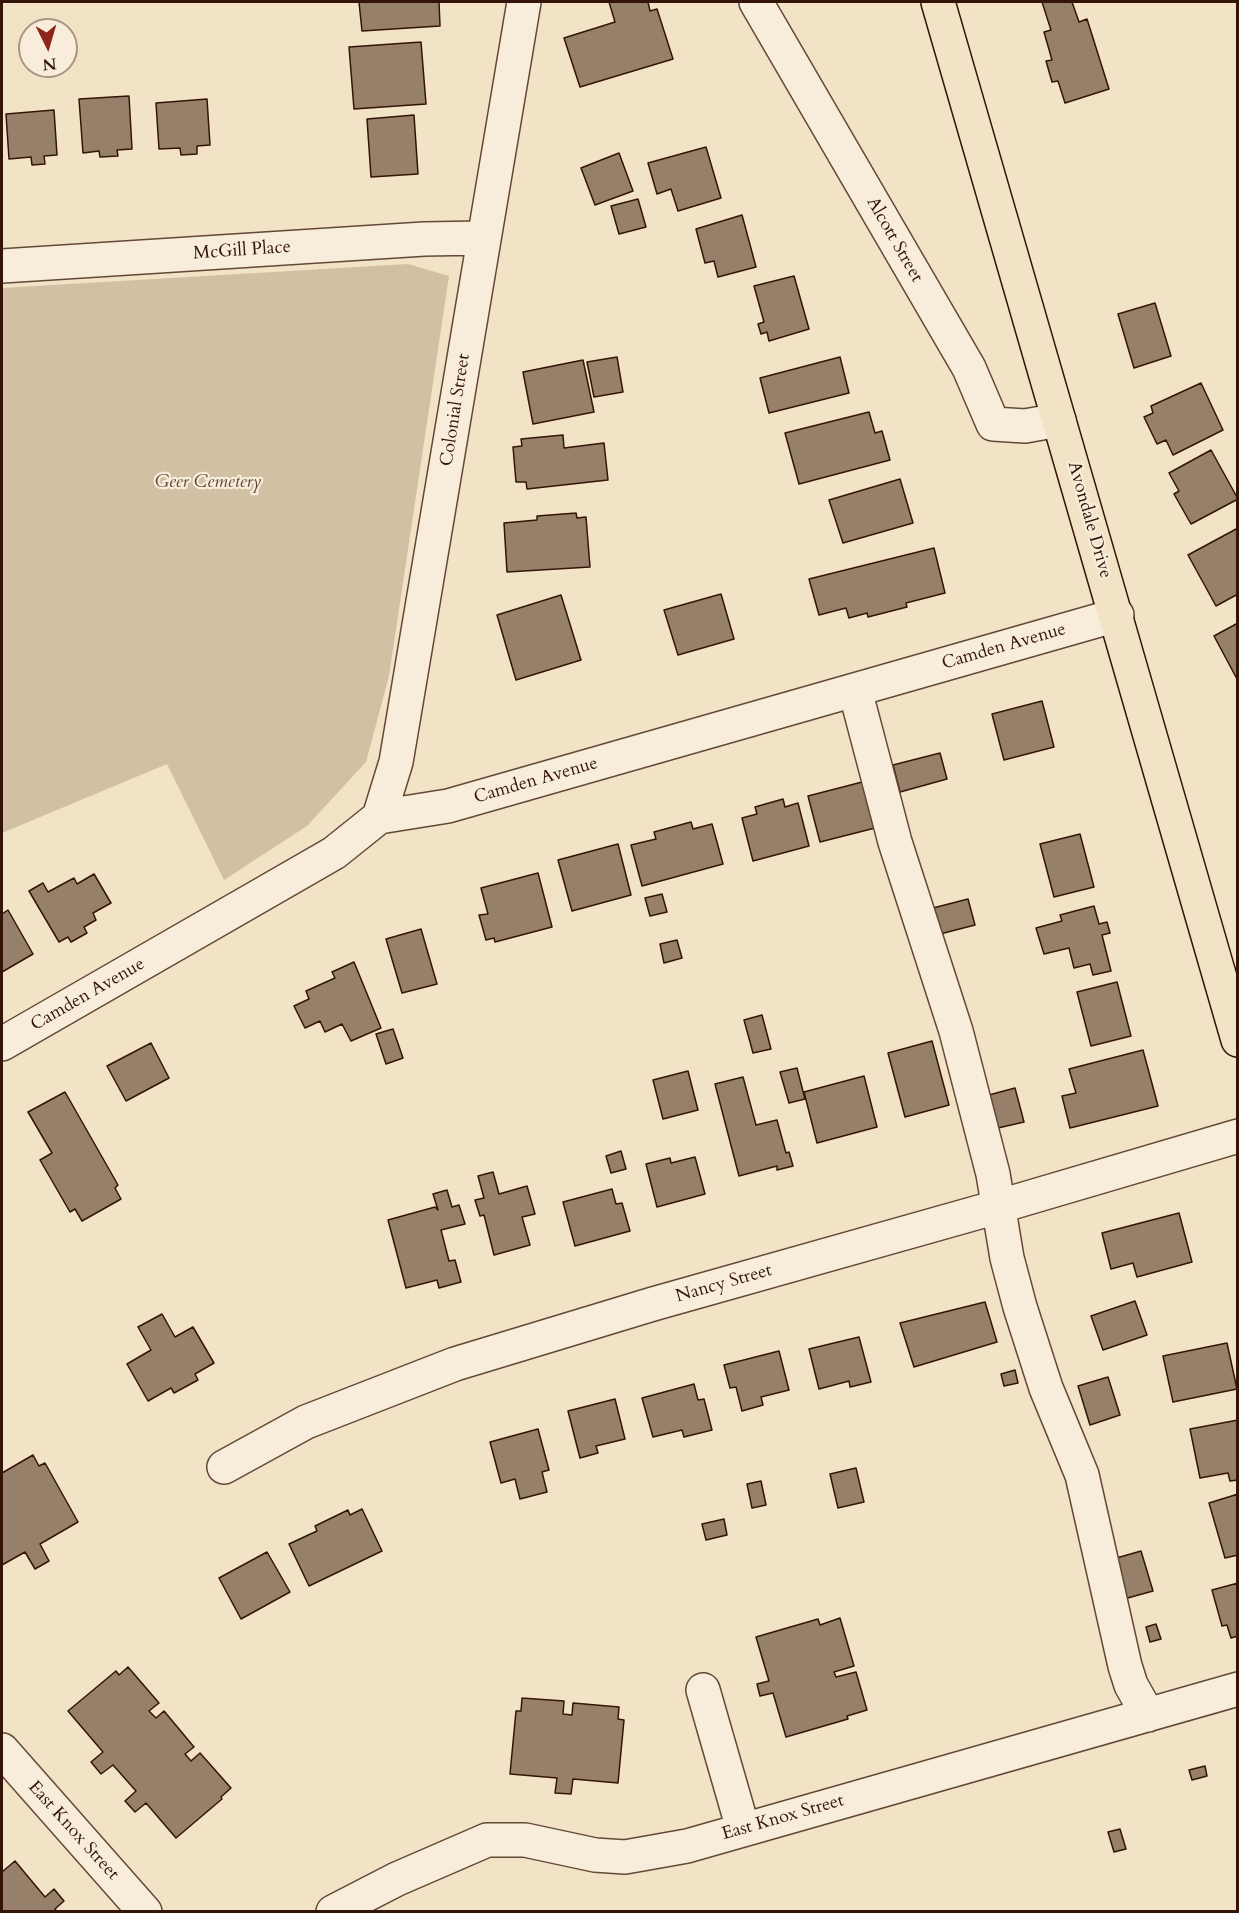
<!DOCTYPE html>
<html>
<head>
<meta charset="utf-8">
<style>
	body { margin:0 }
	#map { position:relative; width:1239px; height:1913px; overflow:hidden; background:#f2e3c6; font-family:Cardo,serif }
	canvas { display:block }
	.frame { position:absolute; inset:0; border:3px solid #341406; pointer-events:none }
	.north { position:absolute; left:18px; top:18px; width:60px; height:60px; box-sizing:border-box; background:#f7edda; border:2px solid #a99685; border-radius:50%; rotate:175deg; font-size:16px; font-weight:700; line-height:24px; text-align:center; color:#341406 }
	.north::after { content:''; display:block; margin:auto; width:21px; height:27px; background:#8f2418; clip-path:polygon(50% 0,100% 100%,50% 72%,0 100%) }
</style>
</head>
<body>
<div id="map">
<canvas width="1239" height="1913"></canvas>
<div class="frame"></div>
<div class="north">N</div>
</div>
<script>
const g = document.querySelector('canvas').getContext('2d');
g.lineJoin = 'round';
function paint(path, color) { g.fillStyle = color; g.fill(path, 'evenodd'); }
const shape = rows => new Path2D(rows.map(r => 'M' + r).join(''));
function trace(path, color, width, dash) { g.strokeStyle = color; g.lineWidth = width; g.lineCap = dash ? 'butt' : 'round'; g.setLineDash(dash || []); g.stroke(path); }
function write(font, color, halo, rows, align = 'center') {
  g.font = font + ' Cardo,serif'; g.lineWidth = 4.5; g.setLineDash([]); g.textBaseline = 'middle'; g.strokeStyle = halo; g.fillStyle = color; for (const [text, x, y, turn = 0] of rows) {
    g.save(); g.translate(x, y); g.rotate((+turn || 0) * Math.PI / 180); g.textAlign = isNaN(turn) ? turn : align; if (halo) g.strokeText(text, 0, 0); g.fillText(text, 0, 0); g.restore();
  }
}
const green = shape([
	[408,264,449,276,389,676,366,762,307,826,224,880,167,764,2,833,2,288]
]);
const building = shape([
	[359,2,439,2,440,26,362,31,359,2],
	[609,2,648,2,650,11,657,9,673,59,580,87,564,38,615,22,609,2],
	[1042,2,1072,2,1079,22,1087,19,1109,89,1065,103,1058,81,1052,82,1046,61,1052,60,1044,32,1051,30,1042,2],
	[421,42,426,104,354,109,349,47,421,42],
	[129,96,132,149,117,150,118,156,100,157,99,151,83,153,79,99,129,96],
	[207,99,210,145,197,146,197,154,181,155,180,148,159,149,156,103,207,99],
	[54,110,57,155,44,156,45,164,32,165,31,157,9,159,6,114,54,110],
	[414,115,418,174,371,177,367,119,414,115],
	[706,147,721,198,678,211,671,189,657,194,648,163,706,147],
	[619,153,633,191,595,205,581,168,619,153],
	[638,199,646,227,619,234,611,206,638,199],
	[742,215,756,267,718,277,714,261,705,263,696,229,742,215],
	[794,276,809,329,769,341,767,332,761,334,758,324,764,322,754,286,794,276],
	[1155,303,1171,356,1134,368,1118,314,1155,303],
	[617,357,623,392,594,397,587,362,617,357],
	[840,357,849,393,769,413,760,378,840,357],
	[583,360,594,412,533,424,523,372,583,360],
	[1201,383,1223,430,1173,455,1166,440,1157,444,1144,417,1153,413,1151,406,1201,383],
	[869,412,875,433,882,431,890,460,799,484,785,433,869,412],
	[563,435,564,448,604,443,608,480,527,489,526,482,516,482,513,447,522,446,521,439,563,435],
	[1211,450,1238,499,1191,524,1174,494,1179,491,1169,473,1211,450],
	[900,479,913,523,843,543,829,500,900,479],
	[576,513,577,518,586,517,590,567,507,572,504,523,537,520,537,516,576,513],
	[1238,528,1238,594,1216,606,1188,555,1238,528],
	[934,548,945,593,906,603,907,607,868,617,867,613,849,618,846,608,819,615,809,579,934,548],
	[721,594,734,639,678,655,664,610,721,594],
	[561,595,581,660,516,680,497,615,561,595],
	[1238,623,1238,679,1237,679,1214,636,1238,623],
	[1042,701,1054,747,1004,760,992,714,1042,701],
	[940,753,947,779,900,792,893,765,940,753],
	[866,781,879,827,820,842,808,796,866,781],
	[783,799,785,807,798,803,809,846,753,861,742,818,757,814,755,807,783,799],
	[691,822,693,829,712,824,723,864,642,886,631,845,656,839,654,832,691,822],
	[1080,834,1094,887,1054,897,1040,844,1080,834],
	[618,844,631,895,572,911,558,860,618,844],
	[538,873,552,927,495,942,494,938,486,940,479,915,488,914,481,888,538,873],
	[94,874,111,903,93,913,96,920,84,927,87,933,71,942,68,937,59,942,29,891,43,883,48,892,74,878,77,884,94,874],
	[662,894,667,912,650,916,645,898,662,894],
	[968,899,975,925,940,934,933,908,968,899],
	[1094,906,1099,924,1107,922,1110,933,1102,935,1111,971,1093,975,1090,964,1074,968,1069,948,1044,954,1036,928,1062,921,1060,915,1094,906],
	[8,910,33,954,2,972,2,914,8,910],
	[421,929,437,984,402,993,386,939,421,929],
	[677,940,682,958,664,963,660,944,677,940],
	[354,962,381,1028,351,1041,342,1024,325,1032,320,1021,305,1028,294,1006,309,999,306,991,335,978,332,972,354,962],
	[1117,982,1131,1036,1091,1046,1077,992,1117,982],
	[762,1015,771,1049,753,1053,744,1020,762,1015],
	[393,1029,403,1058,386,1064,376,1034,393,1029],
	[932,1041,949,1105,905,1117,888,1053,932,1041],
	[151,1043,169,1078,126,1101,107,1066,151,1043],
	[1143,1050,1158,1106,1070,1128,1062,1096,1076,1093,1069,1069,1143,1050],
	[797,1068,805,1099,789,1103,780,1072,797,1068],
	[688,1071,698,1110,663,1119,653,1080,688,1071],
	[864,1076,877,1127,817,1143,804,1092,864,1076],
	[743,1077,756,1125,777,1120,786,1153,789,1152,793,1166,777,1170,777,1166,739,1176,715,1084,743,1077],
	[1015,1088,1024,1122,998,1128,989,1095,1015,1088],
	[65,1092,118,1185,115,1188,121,1199,82,1221,75,1209,70,1212,40,1160,52,1153,28,1112,65,1092],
	[621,1151,626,1169,611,1173,606,1156,621,1151],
	[695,1157,705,1194,657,1207,646,1164,670,1158,671,1163,695,1157],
	[493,1172,499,1194,527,1186,535,1214,522,1217,530,1245,494,1255,484,1215,480,1216,475,1200,484,1198,478,1176,493,1172],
	[612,1189,616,1204,622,1203,630,1231,575,1246,563,1202,612,1189],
	[447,1190,452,1207,459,1205,465,1224,441,1230,449,1261,455,1260,461,1282,439,1288,437,1280,406,1288,388,1220,435,1207,438,1210,433,1194,447,1190],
	[1179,1213,1192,1262,1137,1277,1133,1263,1111,1269,1102,1233,1179,1213],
	[1135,1301,1147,1335,1103,1350,1091,1316,1135,1301],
	[985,1302,997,1342,914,1367,900,1323,985,1302],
	[162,1314,175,1337,193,1327,214,1363,195,1374,198,1380,174,1393,171,1388,148,1401,127,1364,151,1350,138,1327,162,1314],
	[859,1337,871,1382,850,1387,849,1381,819,1389,809,1349,859,1337],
	[1227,1343,1237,1389,1173,1402,1163,1356,1227,1343],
	[779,1351,789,1390,761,1397,763,1405,742,1411,736,1387,730,1388,724,1365,779,1351],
	[1015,1370,1018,1383,1004,1386,1001,1374,1015,1370],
	[1108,1377,1120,1415,1090,1425,1078,1386,1108,1377],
	[694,1384,698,1400,704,1399,712,1430,684,1437,682,1430,653,1437,642,1398,694,1384],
	[615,1399,625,1439,596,1446,598,1453,580,1458,568,1411,615,1399],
	[1238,1420,1238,1480,1230,1481,1228,1473,1200,1478,1190,1429,1238,1420],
	[538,1429,549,1470,542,1472,547,1492,520,1499,515,1479,501,1483,490,1442,538,1429],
	[33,1455,39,1466,45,1463,78,1522,40,1544,49,1561,35,1569,25,1552,2,1565,2,1473,33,1455],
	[856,1468,864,1502,838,1508,830,1474,856,1468],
	[761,1481,766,1505,752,1508,747,1484,761,1481],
	[1238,1494,1238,1555,1225,1558,1209,1503,1238,1494],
	[362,1509,382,1551,309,1586,289,1544,317,1531,315,1526,348,1510,350,1515,362,1509],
	[724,1519,727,1535,706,1540,702,1524,724,1519],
	[1141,1551,1153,1591,1124,1599,1113,1559,1141,1551],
	[267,1552,290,1592,241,1619,219,1578,267,1552],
	[1238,1583,1238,1636,1231,1638,1227,1625,1222,1626,1212,1590,1238,1583],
	[840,1618,854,1666,834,1672,836,1677,856,1672,867,1710,847,1716,848,1719,786,1737,773,1693,760,1696,757,1684,769,1681,756,1637,818,1619,820,1625,840,1618],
	[1156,1624,1161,1639,1150,1642,1146,1627,1156,1624],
	[128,1667,159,1703,149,1711,156,1718,164,1711,194,1747,185,1754,191,1761,200,1753,231,1788,221,1797,222,1799,176,1838,146,1803,135,1812,125,1801,136,1791,113,1765,101,1774,91,1762,103,1752,68,1711,116,1671,119,1675,128,1667],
	[522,1698,564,1701,563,1714,572,1715,573,1703,619,1707,618,1719,624,1720,618,1783,573,1779,571,1794,555,1793,557,1778,510,1774,516,1711,521,1711,522,1698],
	[1205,1766,1207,1776,1192,1780,1189,1770,1205,1766],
	[1120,1829,1126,1849,1114,1852,1108,1832,1120,1829],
	[15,1861,45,1897,54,1889,64,1901,55,1909,57,1912,2,1912,2,1872,15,1861]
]);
const minor = shape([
	[756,2,969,368,993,424,1025,426,1059,420],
	[2,266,424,239,482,238],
	[855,690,895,842,956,1031,993,1174,1007,1258,1020,1307,1046,1388,1082,1475,1125,1666,1131,1685,1148,1715],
	[379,817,396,762,524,2],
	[2,1044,334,853,379,817,448,806,1117,615],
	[224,1467,306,1422,455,1364,653,1304,997,1207,1238,1136],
	[703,1690,743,1829],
	[2,1750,145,1912],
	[333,1912,397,1879,487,1840,525,1840,595,1855,625,1857,687,1846,1238,1689]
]);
const major = shape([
	[938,2,1238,1040]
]);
const streetNames = [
	["Alcott Street",894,240,60],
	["McGill Place",242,251,-4],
	["Colonial Street",456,410,-81],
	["Avondale Drive",1089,520,74],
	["Camden Avenue",1004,647,-16],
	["Camden Avenue",536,781,-16],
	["Camden Avenue",88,995,-30],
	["Nancy Street",724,1284,-16],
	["East Knox Street",783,1818,-16],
	["East Knox Street",73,1831,48]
];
const parkNames = [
	["Geer Cemetery",208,483]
];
paint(green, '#d2c0a5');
paint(building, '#97806a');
trace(building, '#341406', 1.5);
trace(minor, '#644836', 36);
trace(major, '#341406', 36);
trace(minor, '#f7edda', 33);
trace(major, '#f2e3c6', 33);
write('18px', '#341406', '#f7edda', streetNames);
write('italic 18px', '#634836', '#f7edda', parkNames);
</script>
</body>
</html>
